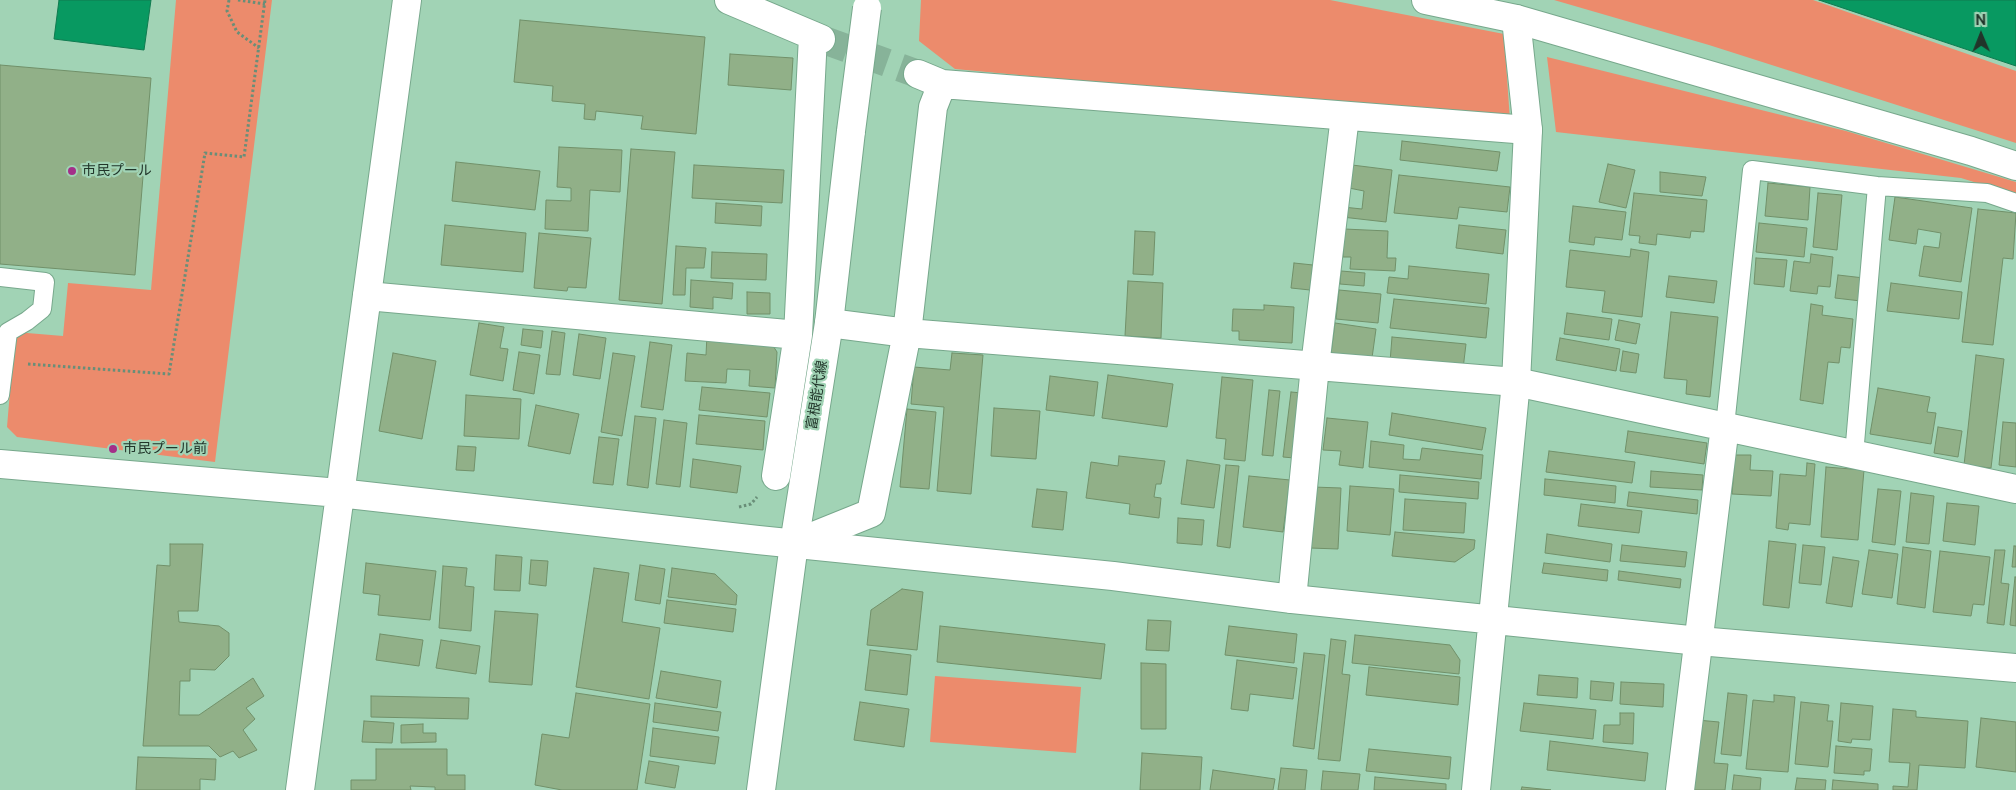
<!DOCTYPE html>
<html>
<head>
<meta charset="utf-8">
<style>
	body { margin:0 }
	#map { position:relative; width:2016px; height:790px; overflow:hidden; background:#a1d3b5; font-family:"Public Sans",sans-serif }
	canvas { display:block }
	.north { position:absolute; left:1956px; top:10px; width:50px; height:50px; -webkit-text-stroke:4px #a1d3b5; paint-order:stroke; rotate:359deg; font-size:14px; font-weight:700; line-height:20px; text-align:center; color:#21352a }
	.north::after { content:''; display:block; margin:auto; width:18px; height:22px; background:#21352a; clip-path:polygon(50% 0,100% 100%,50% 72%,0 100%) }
</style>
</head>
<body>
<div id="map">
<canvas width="2016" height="790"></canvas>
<div class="north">N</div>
</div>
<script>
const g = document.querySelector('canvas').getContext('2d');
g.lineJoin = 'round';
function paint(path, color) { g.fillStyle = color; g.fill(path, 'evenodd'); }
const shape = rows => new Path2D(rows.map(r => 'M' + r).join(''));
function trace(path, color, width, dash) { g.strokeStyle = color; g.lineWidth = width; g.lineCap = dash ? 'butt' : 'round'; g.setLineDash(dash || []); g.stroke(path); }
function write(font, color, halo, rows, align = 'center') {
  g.font = font + ' "Public Sans","Noto Sans JP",sans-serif'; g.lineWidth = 4.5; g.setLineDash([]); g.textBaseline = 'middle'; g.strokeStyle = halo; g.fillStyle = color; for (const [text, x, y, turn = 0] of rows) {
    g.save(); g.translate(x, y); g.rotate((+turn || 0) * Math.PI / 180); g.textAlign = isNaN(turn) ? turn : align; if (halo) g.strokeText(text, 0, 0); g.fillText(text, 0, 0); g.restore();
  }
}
const green = shape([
	[176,0,272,0,215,462,17,437,7,427,15,332,63,336,68,283,151,290],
	[921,0,1330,0,1504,34,1510,121,955,69,919,41],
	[1554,0,1813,0,2016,71,2016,143,1709,45],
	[1547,57,1846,131,2016,182,2016,195,1961,178,1556,132],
	[935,676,1081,687,1076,753,930,742]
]);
const water = shape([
	[59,0,151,0,144,50,54,39,59,0],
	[1819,0,2016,0,2016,66,1819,0]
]);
const building = shape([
	[520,20,705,37,696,134,641,129,643,116,596,111,595,120,584,119,585,104,552,101,553,86,514,82,520,20],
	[730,54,793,58,791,90,728,85,730,54],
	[0,65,151,78,135,275,0,264,0,65],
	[1402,141,1500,152,1497,171,1400,160,1402,141],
	[559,147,622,150,620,192,590,190,588,231,545,229,546,200,571,201,571,188,557,187,559,147],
	[631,149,675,152,662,304,619,300,631,149],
	[456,162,540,171,535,210,452,201,456,162],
	[1608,164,1635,170,1626,208,1599,202,1608,164],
	[694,165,784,170,782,203,692,198,694,165],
	[1352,165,1392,170,1386,222,1342,217,1343,207,1362,209,1364,191,1349,188,1352,165],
	[1660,172,1706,177,1702,196,1660,192,1660,172],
	[1399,175,1510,187,1507,212,1459,207,1457,219,1394,213,1399,175],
	[1768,183,1810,187,1808,220,1765,216,1768,183],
	[1634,193,1707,200,1704,232,1691,231,1690,238,1657,234,1656,245,1639,243,1640,236,1629,235,1634,193],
	[1818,193,1842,195,1837,250,1813,247,1818,193],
	[1895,197,1972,208,1961,282,1919,276,1924,246,1939,248,1941,233,1918,229,1916,244,1889,240,1895,197],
	[716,203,762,206,761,226,715,223,716,203],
	[1573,206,1626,212,1622,240,1595,237,1594,245,1569,242,1573,206],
	[1978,209,2016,213,2013,259,2003,258,1993,345,1962,342,1978,209],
	[1759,223,1807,228,1804,257,1756,252,1759,223],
	[445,225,526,233,523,272,441,265,445,225],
	[1459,225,1506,230,1503,254,1456,248,1459,225],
	[1344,229,1388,231,1387,258,1396,258,1395,271,1350,269,1351,257,1343,257,1344,229],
	[1135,231,1155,232,1153,275,1133,274,1135,231],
	[539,233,591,238,586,288,568,287,567,291,534,288,539,233],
	[676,246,706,248,704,268,686,268,685,295,673,295,676,246],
	[1631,249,1649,252,1642,317,1602,312,1605,291,1566,287,1570,250,1630,257,1631,249],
	[712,252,767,254,766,280,711,278,712,252],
	[1811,254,1833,257,1830,287,1818,286,1817,294,1790,291,1794,261,1810,263,1811,254],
	[1756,258,1787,260,1784,287,1754,284,1756,258],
	[1294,263,1313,265,1310,290,1291,288,1294,263],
	[1409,266,1489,274,1486,304,1387,293,1389,277,1408,279,1409,266],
	[1341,271,1365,273,1364,286,1340,284,1341,271],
	[1838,275,1864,278,1861,301,1835,298,1838,275],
	[1669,276,1717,281,1714,303,1666,297,1669,276],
	[691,280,733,283,732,299,713,297,713,309,690,307,691,280],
	[1128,281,1163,283,1161,338,1125,336,1128,281],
	[1891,283,1962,292,1959,319,1887,311,1891,283],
	[1339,290,1381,294,1378,323,1336,319,1339,290],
	[747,292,770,293,770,314,747,314,747,292],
	[1394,299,1489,308,1486,338,1390,328,1394,299],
	[1811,304,1823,306,1822,315,1853,319,1850,348,1841,347,1839,363,1828,362,1823,404,1800,400,1811,304],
	[1264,305,1294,307,1292,343,1239,340,1239,331,1232,331,1233,309,1264,310,1264,305],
	[1671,312,1718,317,1710,397,1686,394,1687,380,1664,378,1671,312],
	[1567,313,1612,319,1609,340,1564,334,1567,313],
	[1619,320,1640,324,1636,344,1615,340,1619,320],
	[479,323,504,327,500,348,508,349,503,381,470,375,479,323],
	[1335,323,1376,329,1372,358,1331,353,1335,323],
	[523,329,543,331,541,348,521,345,523,329],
	[552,331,565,333,560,375,546,374,552,331],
	[579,334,606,338,600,379,573,375,579,334],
	[707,335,768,338,777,352,775,388,749,386,750,370,727,369,726,383,685,381,687,353,706,355,707,335],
	[1392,337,1466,344,1463,369,1390,362,1392,337],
	[1560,338,1620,349,1616,371,1556,360,1560,338],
	[650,342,672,345,663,410,641,407,650,342],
	[1623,351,1639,354,1636,373,1620,371,1623,351],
	[519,352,540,355,534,394,513,390,519,352],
	[393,353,436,361,422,439,379,431,393,353],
	[613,353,635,356,622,436,601,432,613,353],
	[952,353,983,355,971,494,937,491,944,407,911,404,914,367,950,370,952,353],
	[1976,355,2004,359,1991,468,1964,465,1976,355],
	[1108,375,1173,384,1167,427,1102,418,1108,375],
	[1050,376,1098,382,1094,416,1046,410,1050,376],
	[1222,377,1253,380,1245,461,1224,459,1226,439,1216,438,1222,377],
	[702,387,770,393,767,417,699,410,702,387],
	[1878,388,1930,397,1927,412,1936,413,1931,444,1870,434,1878,388],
	[1269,390,1280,391,1273,456,1262,455,1269,390],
	[1291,392,1302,393,1294,458,1283,457,1291,392],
	[466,395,521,399,519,439,464,436,466,395],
	[536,405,579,414,570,454,528,446,536,405],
	[994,408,1040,411,1036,459,991,456,994,408],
	[907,409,936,412,929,489,900,487,907,409],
	[1392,413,1486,428,1482,450,1389,435,1392,413],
	[699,415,765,421,763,450,696,444,699,415],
	[635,416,656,418,648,488,627,485,635,416],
	[1327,418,1368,422,1363,468,1339,465,1341,451,1323,450,1327,418],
	[664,420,687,423,680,487,656,484,664,420],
	[2003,422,2016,423,2016,467,1999,465,2003,422],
	[1938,427,1962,431,1958,457,1934,453,1938,427],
	[1628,431,1707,443,1704,464,1625,452,1628,431],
	[599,437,619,439,613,485,593,483,599,437],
	[1371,441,1404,445,1403,459,1420,460,1422,448,1483,455,1481,479,1369,467,1371,441],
	[458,446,476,447,474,471,456,470,458,446],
	[1549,451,1635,462,1632,483,1546,472,1549,451],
	[1735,455,1751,455,1750,470,1773,471,1771,496,1732,494,1735,455],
	[1119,456,1165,461,1161,484,1156,484,1154,497,1161,498,1159,518,1129,514,1130,504,1086,498,1091,462,1118,466,1119,456],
	[693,459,741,466,737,493,690,487,693,459],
	[1187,460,1220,465,1214,508,1181,504,1187,460],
	[1807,463,1815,464,1810,525,1789,523,1788,530,1776,528,1780,474,1806,476,1807,463],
	[1226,465,1239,466,1230,548,1217,546,1226,465],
	[1826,467,1864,470,1858,540,1821,537,1826,467],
	[1651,471,1703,475,1702,490,1650,487,1651,471],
	[1400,475,1479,482,1478,499,1399,492,1400,475],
	[1249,476,1290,480,1283,532,1243,527,1249,476],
	[1545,479,1616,486,1615,503,1544,495,1545,479],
	[1350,486,1394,489,1390,535,1347,531,1350,486],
	[1313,487,1341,488,1338,549,1310,548,1313,487],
	[1037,489,1067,492,1063,530,1032,527,1037,489],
	[1878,489,1901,491,1895,545,1872,542,1878,489],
	[1629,492,1698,500,1697,514,1627,506,1629,492],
	[1911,493,1934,496,1929,544,1906,542,1911,493],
	[1405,499,1466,503,1464,533,1403,530,1405,499],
	[1947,503,1979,506,1975,545,1943,541,1947,503],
	[1581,504,1642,511,1639,533,1578,526,1581,504],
	[1178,518,1204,520,1202,545,1177,543,1178,518],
	[1395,532,1475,540,1474,549,1455,562,1392,556,1395,532],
	[1547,534,1612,544,1610,562,1545,553,1547,534],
	[1769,541,1796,544,1789,608,1763,605,1769,541],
	[170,544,203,544,198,611,178,611,179,622,219,626,229,633,229,656,215,670,190,669,190,681,180,681,179,715,199,715,253,678,264,696,246,708,255,719,243,730,257,750,239,758,233,751,220,757,209,746,143,746,157,565,170,566,170,544],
	[1622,545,1687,552,1685,567,1620,561,1622,545],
	[1803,545,1825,547,1821,585,1799,583,1803,545],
	[2014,546,2016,546,2016,567,2012,567,2014,546],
	[1903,547,1931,551,1925,608,1897,604,1903,547],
	[1869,550,1898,554,1892,598,1862,594,1869,550],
	[1995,550,2005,550,2001,583,2009,584,2004,625,1987,623,1995,550],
	[1940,551,1990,557,1984,605,1973,604,1971,616,1933,612,1940,551],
	[496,555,522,557,520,591,494,590,496,555],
	[1833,557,1859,561,1852,607,1826,603,1833,557],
	[531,560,548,561,546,586,529,584,531,560],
	[366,563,436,571,430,620,378,615,380,595,363,593,366,563],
	[1544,563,1608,570,1607,581,1542,573,1544,563],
	[640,565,665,569,660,604,635,600,640,565],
	[443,566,467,568,465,586,474,587,471,631,439,628,443,566],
	[594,568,629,573,622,622,660,628,649,699,576,687,594,568],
	[672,568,715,574,737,595,736,605,668,597,672,568],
	[1619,571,1681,579,1680,588,1618,580,1619,571],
	[2015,577,2016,577,2016,626,2010,625,2015,577],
	[902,589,923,592,917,650,867,645,871,610,902,589],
	[667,600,736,609,733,632,664,623,667,600],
	[495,611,538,614,532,685,489,682,495,611],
	[1148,620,1171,621,1169,651,1146,650,1148,620],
	[940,626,1105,644,1101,679,937,662,940,626],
	[1229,626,1297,634,1294,663,1225,655,1229,626],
	[380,634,423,640,419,666,376,660,380,634],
	[1355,635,1450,645,1460,660,1459,674,1352,663,1355,635],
	[1331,639,1346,641,1342,674,1350,675,1340,761,1318,759,1331,639],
	[441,640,480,646,476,674,436,668,441,640],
	[870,650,911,655,907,695,865,690,870,650],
	[1304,653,1325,655,1314,749,1293,746,1304,653],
	[1237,660,1297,668,1293,699,1250,694,1248,711,1231,709,1237,660],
	[1141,663,1166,664,1166,729,1141,729,1141,663],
	[1369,667,1460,677,1458,705,1366,695,1369,667],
	[661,671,721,681,717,708,656,698,661,671],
	[1539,675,1578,678,1577,698,1537,695,1539,675],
	[1591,681,1614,683,1612,701,1590,699,1591,681],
	[1621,682,1664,684,1663,707,1620,704,1621,682],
	[576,693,650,704,637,790,562,790,535,785,542,734,569,738,576,693],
	[1728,693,1747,695,1741,756,1721,754,1728,693],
	[1774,695,1795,697,1788,772,1746,769,1753,700,1774,702,1774,695],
	[371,696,469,698,468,719,371,717,371,696],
	[860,702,909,709,904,747,854,740,860,702],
	[1801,702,1829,705,1827,721,1833,721,1828,767,1795,764,1801,702],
	[655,703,721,712,718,731,653,722,655,703],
	[1524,703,1596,710,1593,739,1520,731,1524,703],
	[1841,703,1873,706,1870,740,1852,739,1851,743,1838,741,1841,703],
	[1893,709,1916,711,1916,717,1968,721,1965,768,1919,765,1917,790,1893,790,1893,786,1908,787,1910,763,1889,762,1893,709],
	[1620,713,1634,713,1633,744,1603,742,1604,725,1620,725,1620,713],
	[1981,718,2016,722,2016,772,1976,767,1981,718],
	[1697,720,1719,722,1714,763,1728,764,1725,790,1689,790,1697,720],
	[364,721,394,723,392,743,362,742,364,721],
	[423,724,423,733,436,733,436,742,401,743,401,725,423,724],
	[653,728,719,737,715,764,650,756,653,728],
	[1550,741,1648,753,1645,781,1547,770,1550,741],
	[1836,746,1872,749,1870,771,1864,771,1864,775,1834,773,1836,746],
	[376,749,447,749,447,775,465,775,465,790,435,790,435,787,410,786,411,790,351,790,351,780,376,780,376,749],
	[1369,749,1451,757,1449,779,1366,771,1369,749],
	[1142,753,1202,757,1200,790,1140,790,1142,753],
	[138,757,216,759,215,780,200,779,200,790,136,790,138,757],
	[649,761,679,766,675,788,645,783,649,761],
	[1281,768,1307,770,1305,790,1278,790,1281,768],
	[1213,770,1275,779,1273,790,1210,790,1213,770],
	[1323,771,1360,774,1358,790,1321,790,1323,771],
	[1734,775,1761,778,1760,790,1732,790,1734,775],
	[1375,777,1446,784,1446,790,1374,790,1375,777],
	[1797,778,1826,780,1825,790,1795,790,1797,778],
	[1833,780,1878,784,1878,790,1832,790,1833,780],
	[1522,787,1551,790,1521,790,1522,787]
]);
const minorTunnel = shape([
	[821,39,918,74]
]);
const path = shape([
	[229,0,227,11,237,32,259,48],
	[238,0,265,4],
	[28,364,169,374,205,153,244,157,265,0],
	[739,507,751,504,757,497]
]);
const service = shape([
	[0,277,45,282,42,309,27,321,8,332,0,395],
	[1725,426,1752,170,1877,186,1987,193,2016,203],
	[1854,455,1877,186]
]);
const minor = shape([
	[729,0,821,39],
	[1426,0,1516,19,1971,151,2016,166],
	[918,74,942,84,1528,130],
	[367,296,798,335,813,36],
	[829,323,907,333,1516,382,2016,489],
	[776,476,798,335],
	[794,544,871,513,907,333,933,107,942,84],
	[1292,599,1315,366,1345,116],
	[1680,790,1725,426]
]);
const tertiary = shape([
	[0,464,339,493,758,540,1113,576,1292,599,1699,641,2016,668],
	[300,790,407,0],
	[1476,790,1516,382,1528,130,1516,19]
]);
const secondary = shape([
	[761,790,794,544,829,323,851,131]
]);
const secondaryBridge = shape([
	[851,131,867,8]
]);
const markers = [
	[72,171,5,"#a42f89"],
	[113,449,5,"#a42f89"]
];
const poiNames = [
	["市民プール",82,171],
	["市民プール前",123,449]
];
const streetNames = [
	["富根能代線",817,395,-81]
];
paint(green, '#ec8b6c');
paint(water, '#089961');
trace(water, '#107b50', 1);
paint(building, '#91b088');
trace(building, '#719069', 1);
trace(minorTunnel, '#87b399', 28, [28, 14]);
trace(service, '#77a88c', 20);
trace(minor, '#77a88c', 30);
trace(tertiary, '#77a88c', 30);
trace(secondary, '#77a88c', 30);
trace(path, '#698e78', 3, [2.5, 2.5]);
trace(service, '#fff', 18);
trace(minor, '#fff', 28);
trace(tertiary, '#fff', 28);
trace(secondary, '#fff', 28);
trace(secondaryBridge, '#77a88c', 30, []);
trace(secondaryBridge, '#fff', 28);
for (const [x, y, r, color] of markers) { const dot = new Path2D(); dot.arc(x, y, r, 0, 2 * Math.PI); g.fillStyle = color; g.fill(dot); trace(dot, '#a1d3b5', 2); }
write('14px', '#21352a', '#a1d3b5', poiNames, 'left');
write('14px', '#21352a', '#a1d3b5', streetNames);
</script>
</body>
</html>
